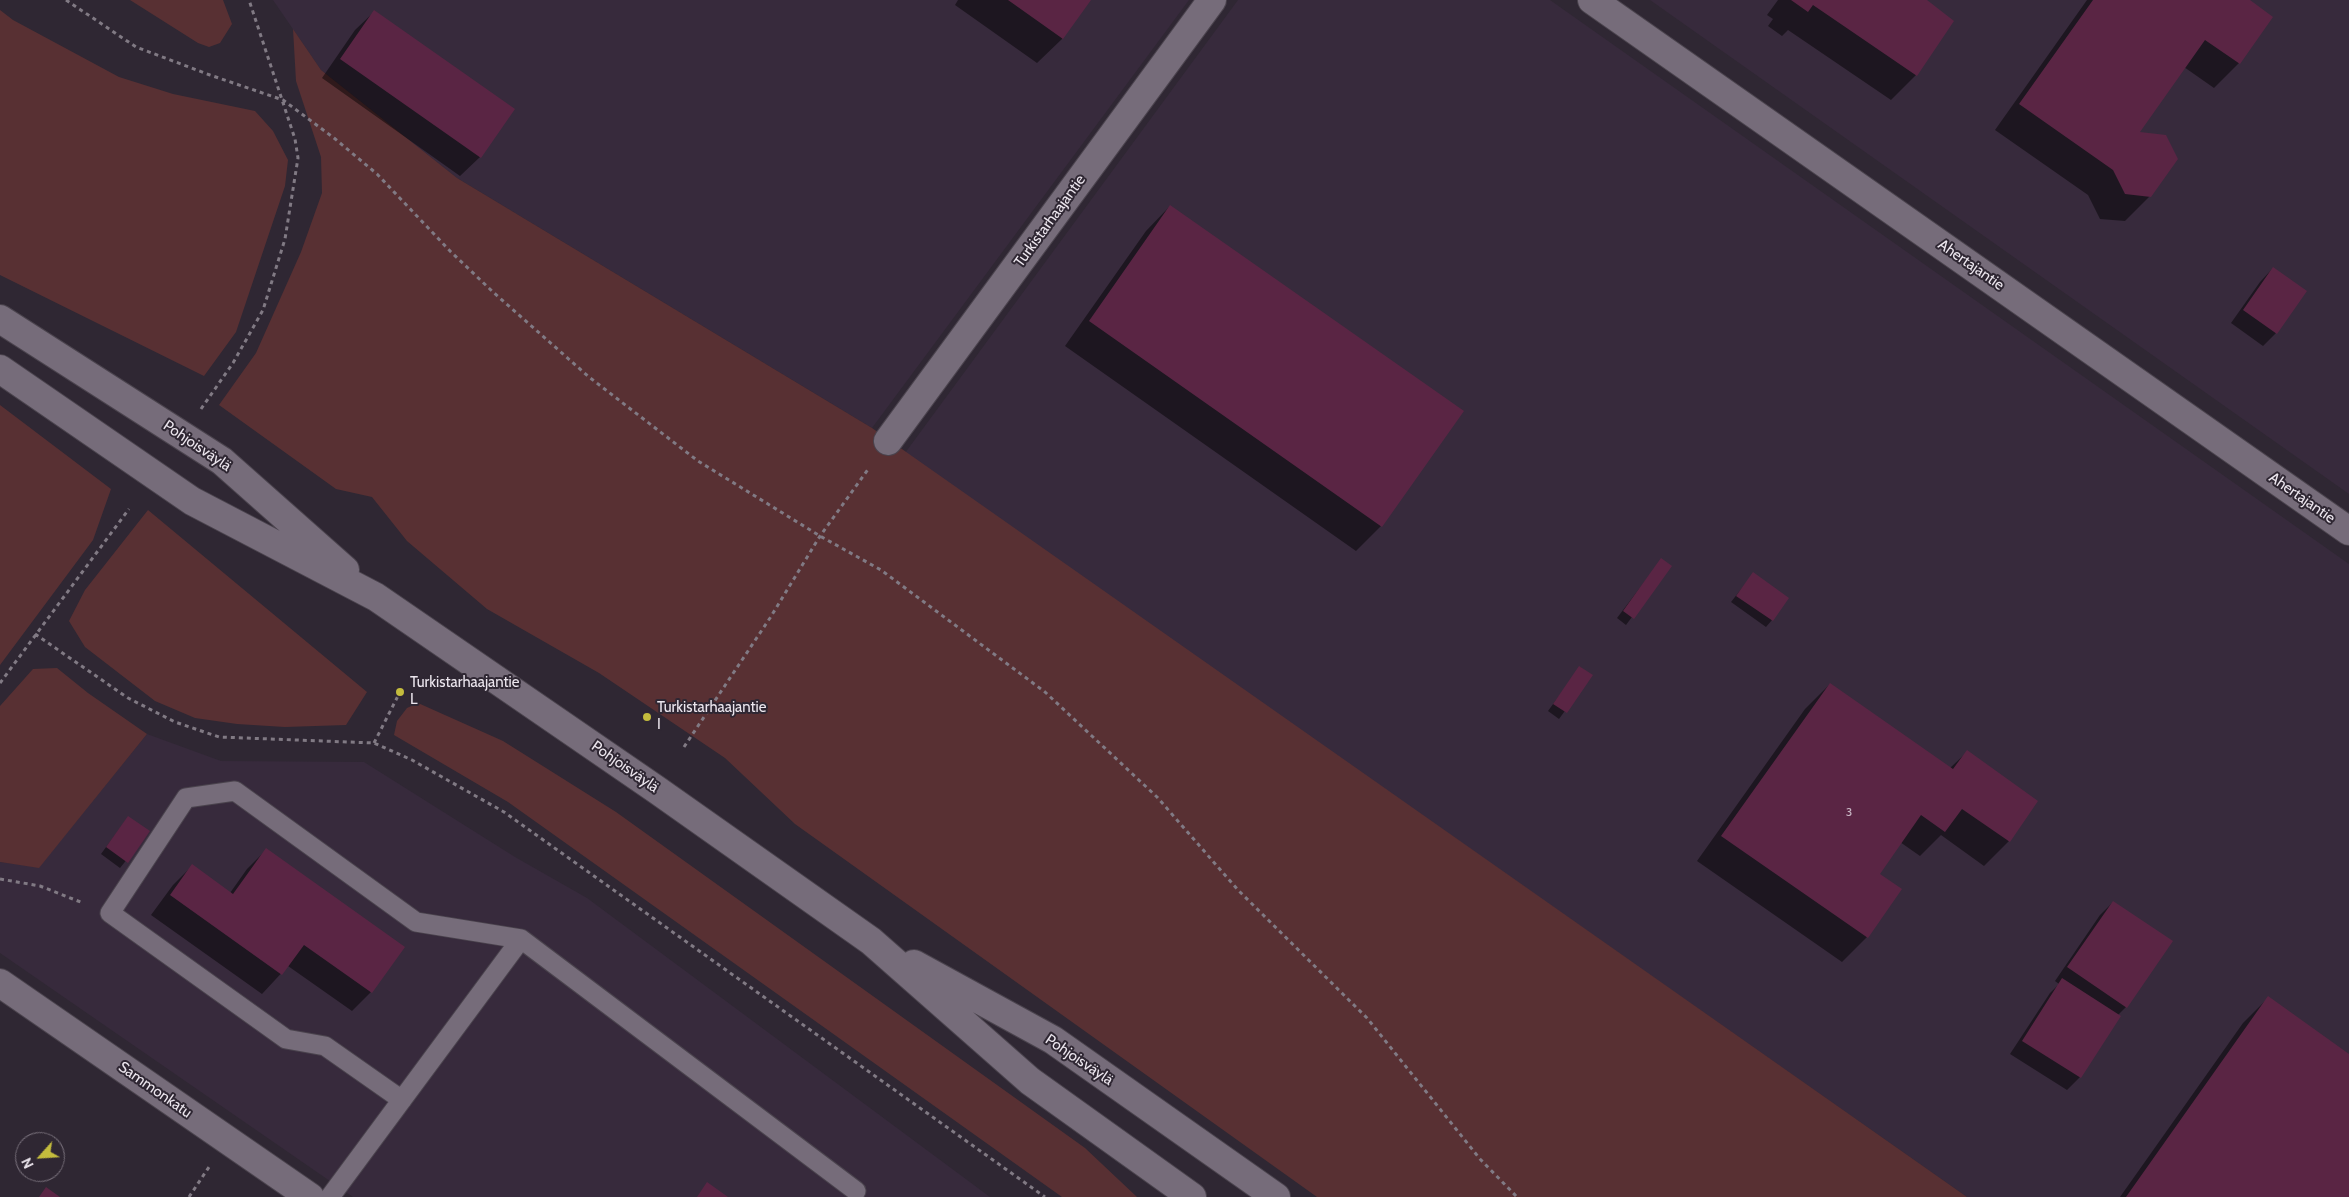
<!DOCTYPE html>
<html>
<head>
<meta charset="utf-8">
<style>
	body { margin:0 }
	#map { position:relative; width:2349px; height:1197px; overflow:hidden; background:#2f2733; font-family:Cabin,sans-serif }
	canvas { display:block }
	.north { position:absolute; left:15px; top:1132px; width:50px; height:50px; box-sizing:border-box; background:#2f2733; border:1px solid #7b737e; border-radius:50%; rotate:244deg; font-size:14px; font-weight:700; line-height:20px; text-align:center; color:#ece6ee }
	.north::after { content:''; display:block; margin:auto; width:18px; height:22px; background:#c4bc3d; clip-path:polygon(50% 0,100% 100%,50% 72%,0 100%) }
</style>
</head>
<body>
<div id="map">
<canvas width="2349" height="1197"></canvas>
<div class="north">N</div>
</div>
<script>
const g = document.querySelector('canvas').getContext('2d');
g.lineJoin = 'round';
function paint(path, color) { g.fillStyle = color; g.fill(path, 'evenodd'); }
const shape = rows => new Path2D(rows.map(r => 'M' + r).join(''));
function trace(path, color, width, dash) { g.strokeStyle = color; g.lineWidth = width; g.lineCap = dash ? 'butt' : 'round'; g.setLineDash(dash || []); g.stroke(path); }
function write(font, color, halo, rows, align = 'center') {
  g.font = font + ' Cabin,sans-serif'; g.lineWidth = 4; g.setLineDash([]); g.textBaseline = 'middle'; g.strokeStyle = halo; g.fillStyle = color; for (const [text, x, y, turn = 0] of rows) {
    g.save(); g.translate(x, y); g.rotate((+turn || 0) * Math.PI / 180); g.textAlign = isNaN(turn) ? turn : align; if (halo) g.strokeText(text, 0, 0); g.fillText(text, 0, 0); g.restore();
  }
}
const built = shape([
	[273,0,1189,0,872,428,457,178,321,70],
	[1238,0,1550,0,2349,564,2349,1197,1967,1197,905,453],
	[1650,0,2349,0,2349,494],
	[147,734,221,761,364,762,515,857,587,898,990,1197,353,1197,0,953,0,862,39,867]
]);
const green = shape([
	[130,0,223,0,232,24,220,43,209,47,198,43],
	[0,10,13,20,119,77,173,94,255,111,273,131,288,160,285,186,236,332,204,376,0,275],
	[293,29,321,70,457,178,872,428,1967,1197,1317,1197,795,824,725,758,599,673,487,609,407,541,372,497,336,489,219,405,256,353,301,252,322,193,321,157,296,81],
	[0,405,111,489,93,540,0,665],
	[148,510,367,692,346,725,285,727,237,724,195,718,155,701,85,647,69,621,85,590],
	[57,668,88,693,147,734,39,868,0,862,0,706,33,669],
	[418,703,503,741,616,812,1085,1148,1137,1197,1062,1197,508,802,394,735,397,721,407,708]
]);
const shadow = shape([
	[958,0,1090,0,1062,39,1037,63,955,5],
	[1778,0,1925,0,1953,21,1916,75,1891,100,1788,30,1782,36,1768,26,1773,19,1767,15],
	[2087,0,2248,0,2239,63,2214,88,2184,67,2138,133,2150,196,2125,221,2100,219,2088,195,1995,130],
	[375,11,480,157,460,176,322,78,355,30],
	[1170,206,1381,526,1356,551,1065,346,1146,231],
	[2273,268,2276,333,2263,346,2231,323,2260,282],
	[1661,560,1670,566,1626,625,1617,618],
	[1753,574,1772,620,1766,627,1731,602],
	[1580,667,1591,675,1559,719,1548,711],
	[1830,684,1950,768,1967,752,2009,841,1984,866,1941,835,1920,856,1900,842,1878,874,1900,889,1867,937,1842,962,1697,861,1805,709],
	[128,817,149,832,120,868,101,854],
	[266,850,371,992,352,1011,288,966,262,994,151,915,173,885,192,866,230,893,247,869],
	[2113,902,2171,942,2126,1007,2118,1015,2080,1077,2067,1090,2010,1054,2050,993,2059,984,2055,981,2100,915],
	[2268,998,2349,1055,2349,1197,2120,1197,2243,1023]
]);
const building = shape([
	[1008,0,1091,0,1063,39],
	[1791,0,1927,0,1954,21,1917,76,1813,5,1808,12],
	[2093,0,2250,0,2273,17,2240,64,2205,40,2140,132,2166,135,2178,159,2151,197,2125,194,2113,170,2019,104],
	[374,10,515,109,481,158,340,59],
	[1170,205,1464,411,1382,527,1089,321],
	[2273,267,2307,291,2277,334,2243,310],
	[1661,558,1672,566,1634,619,1623,611],
	[1753,572,1789,598,1773,621,1736,596],
	[1579,666,1593,675,1567,713,1553,704],
	[1830,683,1953,769,1967,750,2038,801,2010,842,1962,809,1945,832,1921,815,1880,874,1902,889,1868,938,1721,836],
	[128,816,150,831,128,863,106,847],
	[266,848,405,947,372,993,304,945,282,975,170,895,192,864,233,894],
	[2113,901,2173,941,2127,1008,2067,967],
	[2062,978,2121,1016,2081,1078,2022,1041],
	[2268,996,2349,1054,2349,1197,2126,1197],
	[707,1182,728,1197,697,1197],
	[46,1187,60,1197,39,1197]
]);
const path = shape([
	[66,0,136,47,210,75,283,100,334,138,377,174,451,252,493,292,589,377,698,461,820,536,881,570,1045,692,1157,797,1238,890,1367,1018,1480,1159,1517,1197],
	[201,409,233,363,263,310,285,239,298,158,295,139,249,0],
	[35,634,128,698,175,722,219,737,374,743,412,760,504,812,1045,1197],
	[0,683,129,509],
	[374,743,400,692],
	[684,747,770,618,820,536,869,468],
	[0,879,40,886,83,903],
	[189,1197,209,1167]
]);
const service = shape([
	[402,1100,325,1046,286,1039,110,913,186,798,235,791,416,922,521,939],
	[330,1197,521,939,856,1191]
]);
const minor = shape([
	[1592,0,2349,531],
	[888,441,1212,0],
	[0,983,310,1197]
]);
const secondary = shape([
	[0,319,222,461,345,570],
	[0,369,192,501,376,597,657,790,871,941,1030,1081,1192,1197],
	[914,964,1053,1040,1276,1197]
]);
const markers = [
	[400,692,5,"#c4bc3d"],
	[647,717,5,"#c4bc3d"]
];
const numberNames = [
	["3",1849,812]
];
const streetNames = [
	["Turkistarhaajantie",1050,221,-54],
	["Ahertajantie",1971,265,35],
	["Pohjoisväylä",197,446,34],
	["Ahertajantie",2302,498,35],
	["Pohjoisväylä",625,767,35],
	["Pohjoisväylä",1079,1060,34],
	["Sammonkatu",155,1090,35]
];
const poiNames = [
	["Turkistarhaajantie",410,683],
	["L",410,700],
	["Turkistarhaajantie",657,708],
	["I",657,725]
];
paint(built, '#372a3c');
paint(green, '#583033');
paint(shadow, '#0007');
paint(building, '#5a2544');
trace(service, '#4a434d', 21);
trace(minor, '#4a434d', 30);
trace(secondary, '#4a434d', 30);
trace(path, '#817a84', 3, [4, 4]);
trace(service, '#766c7a', 19);
trace(minor, '#766c7a', 28);
trace(secondary, '#766c7a', 28);
for (const [x, y, r, color] of markers) { const dot = new Path2D(); dot.arc(x, y, r, 0, 2 * Math.PI); g.fillStyle = color; g.fill(dot); trace(dot, '#2f2733', 2); }
write('12px', '#c8b6c4', null, numberNames);
write('15px', '#ece6ee', '#2f2733', streetNames);
write('15px', '#ece6ee', '#2f2733', poiNames, 'left');
</script>
</body>
</html>
